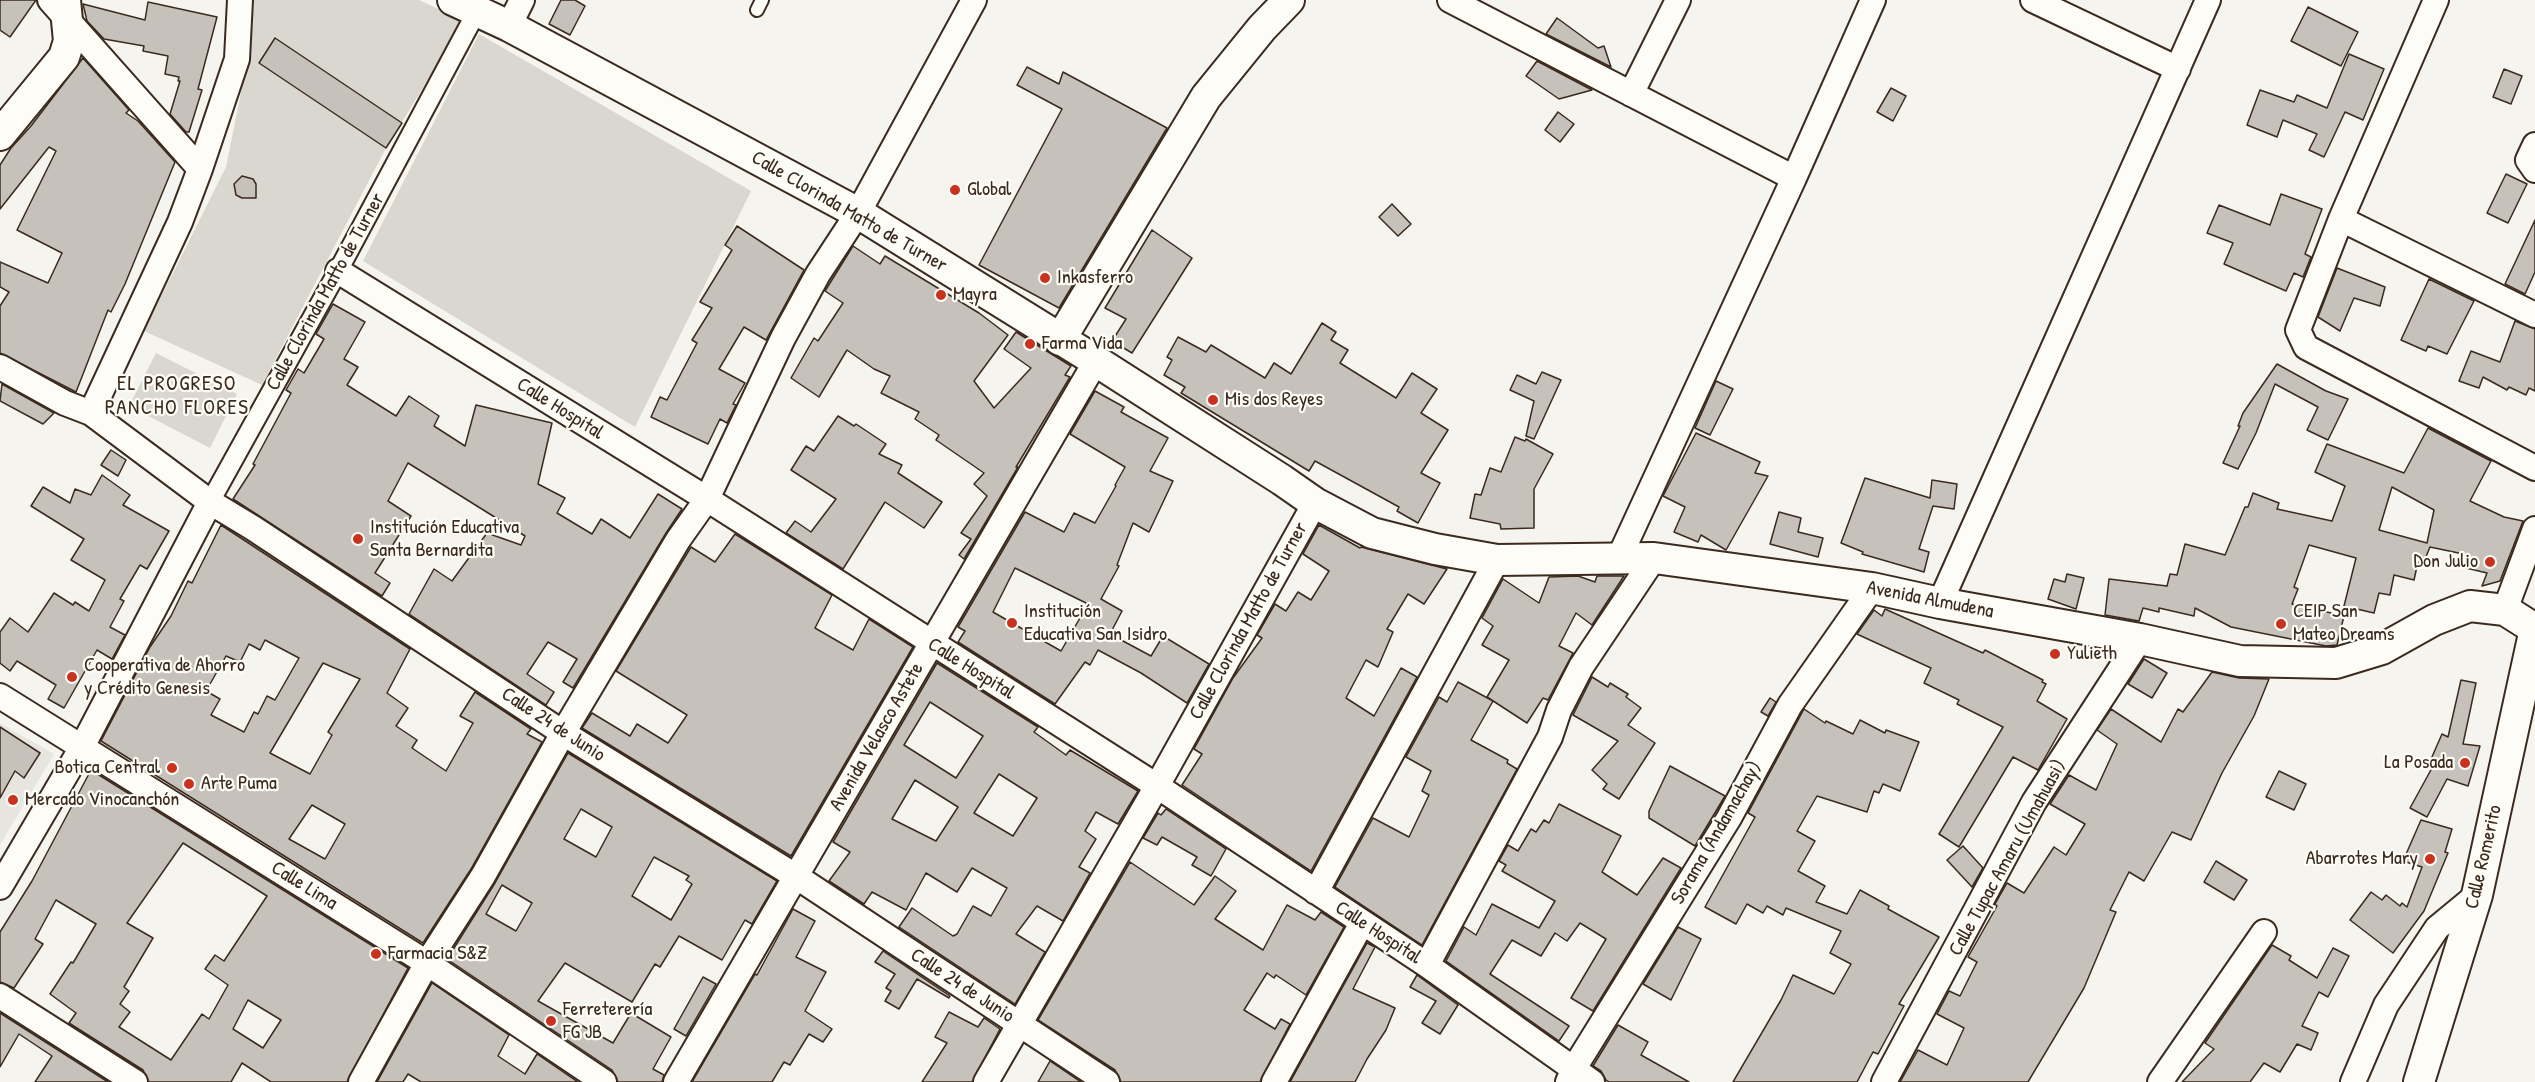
<!DOCTYPE html>
<html>
<head>
<meta charset="utf-8">
<style>
	body { margin:0 }
	canvas { display:block; background:#f5f4ee }
</style>
</head>
<body>
<canvas width="2535" height="1082"></canvas>
<script>
const g = document.querySelector('canvas').getContext('2d');
g.lineJoin = 'round';
function paint(path, color) { g.fillStyle = color; g.fill(path, 'evenodd'); }
const shape = rows => new Path2D(rows.map(r => 'M' + r).join(''));
function trace(path, color, width, dash) { g.strokeStyle = color; g.lineWidth = width; g.lineCap = dash ? 'butt' : 'round'; g.setLineDash(dash || []); g.stroke(path); }
function write(font, color, halo, rows, align = 'center') {
  g.font = font + ' "Patrick Hand",sans-serif'; g.lineWidth = 4.5; g.setLineDash([]); g.textBaseline = 'middle'; g.strokeStyle = halo; g.fillStyle = color; for (const [text, x, y, turn = 0] of rows) {
    g.save(); g.translate(x, y); g.rotate((+turn || 0) * Math.PI / 180); g.textAlign = isNaN(turn) ? turn : align; if (halo) g.strokeText(text, 0, 0); g.fillText(text, 0, 0); g.restore();
  }
}
const built = shape([
	[0,723,54,754,0,845]
]);
const green = shape([
	[254,0,419,0,464,21,386,148,262,385,144,331,226,167,249,53],
	[479,34,751,191,635,427,363,261],
	[156,353,237,394,210,448,129,406]
]);
const building = shape([
	[0,0,36,0,10,37,0,30,0,0],
	[561,0,575,0,585,6,570,35,549,24,561,0],
	[148,2,217,17,198,89,202,90,189,132,186,132,170,114,180,81,178,81,179,77,165,74,168,56,143,51,144,46,104,39,87,21,83,4,145,20,148,2],
	[2308,7,2358,32,2341,66,2291,41,2308,7],
	[1557,18,1598,48,1604,46,1611,67,1546,34,1557,18],
	[275,38,402,123,386,148,259,63,275,38],
	[2349,54,2384,69,2363,120,2345,112,2324,157,2309,150,2317,134,2283,120,2277,137,2247,125,2260,90,2294,102,2297,95,2327,108,2349,54],
	[83,58,129,110,126,113,138,121,175,162,125,284,111,312,108,310,76,392,0,353,0,306,9,292,0,287,0,262,48,283,62,253,17,230,56,151,49,147,0,209,0,165,11,148,31,126,83,58],
	[1537,61,1592,90,1559,99,1526,76,1537,61],
	[1027,67,1059,84,1063,72,1167,128,1059,308,979,265,1062,109,1017,85,1027,67],
	[2504,69,2522,76,2511,104,2493,97,2504,69],
	[1891,88,1906,96,1893,121,1877,112,1891,88],
	[1558,112,1574,124,1560,142,1545,130,1558,112],
	[2506,174,2527,184,2508,223,2487,213,2506,174],
	[242,176,253,179,256,184,256,198,242,198,236,195,234,184,242,176],
	[2281,194,2322,209,2305,254,2311,257,2303,277,2294,273,2286,291,2224,264,2233,243,2207,233,2219,205,2270,225,2281,194],
	[1392,204,1411,224,1398,236,1379,217,1392,204],
	[2535,220,2535,272,2525,294,2505,284,2535,220],
	[737,226,804,270,766,340,744,327,719,369,745,383,733,404,736,405,727,423,720,419,708,444,651,417,660,397,667,400,697,343,692,340,712,308,700,302,732,250,725,245,737,226],
	[1152,230,1192,258,1132,353,1112,341,1126,319,1105,308,1152,230],
	[853,246,880,264,885,256,979,313,1008,335,974,381,994,408,1031,368,1004,349,1016,332,1071,366,1065,375,1070,377,1016,467,1018,467,964,559,959,555,971,539,961,533,987,496,974,484,984,473,936,440,939,435,915,419,919,412,881,393,890,376,874,369,847,350,819,397,791,378,814,338,818,341,843,303,825,291,853,246],
	[2337,268,2385,287,2380,306,2354,298,2340,331,2318,317,2337,268],
	[2429,279,2474,301,2447,354,2428,346,2426,351,2401,340,2429,279],
	[333,304,365,322,344,359,358,367,347,385,396,416,409,396,439,416,434,426,465,446,476,405,552,423,538,484,565,498,557,513,592,534,601,519,630,538,658,494,682,509,666,533,573,688,563,682,577,659,548,642,527,674,554,692,546,705,409,614,434,569,452,581,487,533,521,545,525,536,408,463,388,501,411,516,375,573,390,583,382,596,233,499,255,465,253,464,291,393,286,390,298,369,304,373,324,339,316,334,333,304],
	[2515,321,2535,329,2535,391,2529,388,2526,395,2509,387,2507,390,2483,377,2479,388,2459,381,2471,351,2500,362,2515,321],
	[1322,323,1336,332,1331,340,1348,350,1340,363,1396,398,1412,373,1437,389,1421,413,1448,430,1421,473,1440,483,1418,523,1397,511,1399,507,1315,461,1309,471,1181,393,1185,387,1164,375,1172,360,1167,357,1178,337,1206,352,1211,345,1265,378,1274,363,1291,374,1322,323],
	[2277,364,2326,391,2348,399,2328,440,2307,430,2318,407,2275,384,2256,433,2238,469,2223,463,2240,426,2238,426,2243,413,2277,364],
	[1542,372,1561,380,1534,439,1526,436,1534,401,1510,390,1517,375,1536,384,1542,372],
	[1716,381,1733,389,1710,435,1695,428,1716,381],
	[2,384,54,413,43,424,0,401,2,384],
	[1095,391,1124,407,1121,412,1168,438,1150,471,1173,481,1149,532,1133,523,1117,565,1119,566,1101,599,1122,611,1110,634,1151,656,1163,636,1209,664,1187,703,1141,673,1098,650,1090,665,1085,662,1055,704,958,642,965,631,958,627,1025,512,1064,532,1074,513,1095,523,1116,486,1115,485,1125,467,1070,434,1095,391],
	[1015,568,1088,604,1061,651,993,612,1015,568],
	[838,416,854,426,856,424,886,444,879,454,902,465,898,473,942,502,924,528,885,502,843,569,786,533,795,521,811,532,836,499,791,470,806,446,814,451,838,416],
	[2428,428,2491,461,2470,501,2504,517,2523,521,2500,581,2482,586,2487,573,2466,568,2468,555,2430,547,2423,564,2418,562,2414,580,2394,575,2390,595,2379,593,2374,613,2344,606,2356,558,2309,545,2294,587,2298,589,2292,604,2344,616,2337,645,2326,646,2231,627,2195,608,2194,616,2159,608,2159,612,2143,608,2139,621,2105,615,2109,579,2167,586,2170,574,2177,575,2185,544,2225,555,2245,507,2248,507,2253,493,2279,503,2277,509,2332,521,2345,486,2315,472,2327,444,2404,473,2428,428],
	[2392,487,2434,510,2427,543,2379,530,2392,487],
	[1696,433,1760,462,1755,473,1768,476,1726,550,1701,535,1698,542,1674,532,1685,507,1663,496,1696,433],
	[1515,437,1525,441,1526,439,1553,454,1534,489,1534,528,1501,529,1500,524,1470,518,1475,494,1481,495,1490,468,1501,472,1515,437],
	[111,450,126,460,118,476,101,465,111,450],
	[102,475,130,495,123,505,169,531,147,569,140,565,120,599,124,601,110,627,125,635,112,659,97,650,64,708,48,699,56,685,17,661,10,671,0,663,0,632,10,618,28,632,54,593,73,605,75,602,89,611,105,580,71,560,84,539,31,506,43,487,70,503,75,489,91,495,102,475],
	[1865,478,1930,498,1932,480,1957,484,1954,509,1933,506,1919,549,1929,552,1924,572,1862,554,1863,552,1841,543,1865,478],
	[1779,512,1801,518,1798,532,1823,538,1818,557,1770,544,1779,512],
	[221,525,410,649,387,693,408,708,396,726,417,740,412,748,446,771,473,723,460,716,475,692,531,729,527,734,542,742,471,869,423,943,101,741,150,647,171,616,188,581,192,583,221,525],
	[265,640,299,658,275,700,267,696,258,714,254,712,244,732,211,715,220,699,206,691,226,656,240,662,249,644,260,650,265,640],
	[323,663,360,679,328,732,332,735,310,774,270,753,323,663],
	[312,805,345,824,325,859,289,839,312,805],
	[1319,525,1360,548,1361,547,1447,569,1424,604,1408,594,1387,629,1393,632,1378,667,1366,660,1346,698,1374,716,1401,668,1417,677,1311,871,1182,785,1202,754,1194,749,1233,678,1262,638,1257,635,1275,604,1286,611,1298,592,1311,600,1329,571,1303,554,1319,525],
	[735,534,832,595,815,628,853,650,869,619,913,647,791,856,582,728,592,713,630,736,637,724,668,743,687,715,616,671,691,547,715,562,735,534],
	[2067,574,2084,578,2076,609,2048,599,2054,579,2065,582,2067,574],
	[1578,576,1595,582,1597,576,1624,576,1592,625,1576,613,1559,646,1573,653,1548,700,1543,698,1527,723,1487,697,1509,660,1482,645,1493,626,1482,618,1503,579,1539,603,1549,577,1578,576],
	[1885,609,1983,653,1985,650,2043,680,2042,682,2046,684,2037,701,2067,719,2038,770,2013,757,1959,847,1939,834,2003,727,1957,704,1959,700,1924,683,1931,668,1859,635,1857,634,1874,610,1882,616,1885,609],
	[2144,659,2167,673,2152,698,2128,684,2144,659],
	[937,663,1038,727,1034,732,1066,755,1070,750,1138,791,1118,824,1096,812,1085,831,1096,839,1079,867,1090,873,1063,921,1037,906,1016,934,1045,952,1015,1004,899,927,912,908,953,936,957,934,973,906,991,916,1007,888,972,868,957,892,926,873,906,910,872,892,864,904,829,881,850,852,833,842,937,663],
	[930,702,983,736,956,778,904,745,930,702],
	[999,774,1037,798,1013,836,974,813,999,774],
	[915,780,958,807,936,841,892,819,915,780],
	[2212,672,2239,678,2269,679,2254,716,2222,773,2191,840,2172,832,2144,881,2129,872,2110,910,2116,912,2084,988,2028,1082,1900,1082,1918,1050,1947,1065,1964,1028,1937,1014,1949,991,1960,996,1977,962,1968,957,1997,906,1995,904,2007,883,2024,893,2054,847,2066,855,2085,824,2050,804,2069,775,2096,790,2117,744,2097,730,2111,709,2161,742,2178,709,2183,712,2212,672],
	[1592,677,1608,687,1610,683,1628,694,1626,697,1641,708,1628,725,1655,743,1619,799,1603,789,1607,784,1592,770,1618,741,1573,715,1592,677],
	[2461,680,2476,683,2463,744,2480,746,2468,786,2447,779,2427,817,2410,808,2432,768,2428,766,2442,734,2448,737,2461,680],
	[1458,682,1493,701,1471,740,1508,760,1507,763,1517,769,1422,945,1335,887,1373,818,1409,837,1429,795,1422,791,1431,771,1406,757,1439,697,1447,702,1458,682],
	[1770,698,1776,702,1768,716,1761,712,1770,698],
	[1804,709,1825,723,1826,721,1853,734,1860,720,1885,733,1886,730,1919,742,1900,791,1883,784,1879,793,1874,791,1867,812,1817,796,1797,831,1815,841,1798,871,1825,886,1816,902,1847,914,1860,890,1889,906,1888,909,1939,937,1899,1004,1904,1006,1878,1054,1873,1052,1857,1082,1733,1082,1781,1000,1793,975,1834,994,1851,964,1830,953,1841,931,1786,908,1783,915,1767,906,1763,913,1747,904,1736,924,1705,907,1755,817,1748,813,1804,709],
	[0,727,40,753,24,778,15,771,0,798,0,727],
	[568,753,777,881,752,924,745,920,722,960,679,936,660,967,655,964,632,1002,565,963,538,1001,613,1043,631,1013,671,1037,653,1069,664,1075,662,1082,618,1082,612,1070,447,959,495,883,568,753],
	[581,809,612,827,596,857,564,839,581,809],
	[654,857,689,876,686,880,692,884,671,920,632,896,654,857],
	[502,885,532,903,516,931,486,914,502,885],
	[1670,766,1725,796,1695,846,1649,818,1649,811,1670,766],
	[91,770,408,968,347,1082,271,1082,242,1063,231,1082,149,1082,143,1070,69,1023,76,1013,50,994,71,962,73,963,96,924,56,900,35,939,43,944,14,988,0,982,0,932,32,881,91,770],
	[183,843,267,896,224,961,215,955,205,969,228,985,209,1019,202,1014,171,1060,119,1027,130,1012,120,1004,129,991,124,987,153,938,127,923,183,843],
	[248,1000,281,1020,263,1048,233,1029,248,1000],
	[2279,771,2306,784,2294,810,2266,797,2279,771],
	[1559,804,1621,836,1602,872,1637,895,1663,858,1681,868,1593,1011,1571,998,1606,939,1580,923,1567,941,1555,933,1541,956,1512,940,1490,974,1569,1026,1559,1041,1446,961,1464,927,1476,935,1492,904,1539,928,1555,901,1502,871,1506,865,1499,861,1508,845,1518,851,1531,829,1536,832,1544,820,1549,823,1559,804],
	[1166,809,1226,849,1211,876,1192,865,1197,857,1162,837,1157,845,1143,838,1158,813,1161,815,1166,809],
	[2421,820,2452,829,2445,852,2448,853,2424,911,2393,953,2350,920,2371,892,2382,900,2386,895,2400,906,2402,903,2407,907,2422,867,2403,861,2421,820],
	[1963,846,1983,868,1972,887,1947,860,1963,846],
	[2216,861,2247,880,2234,900,2204,882,2216,861],
	[1130,862,1194,905,1215,876,1236,891,1215,919,1263,950,1287,905,1315,920,1321,912,1344,927,1306,995,1276,975,1274,978,1267,973,1244,1010,1275,1029,1281,1019,1290,1024,1260,1082,1121,1082,1115,1070,1038,1020,1130,862],
	[793,909,815,921,796,957,826,972,805,1011,832,1029,823,1042,809,1034,790,1065,784,1062,772,1082,692,1082,755,974,757,975,793,909],
	[1678,927,1701,939,1671,1000,1643,984,1678,927],
	[1367,943,1375,947,1353,989,1395,1008,1386,1030,1367,1059,1355,1082,1290,1082,1367,943],
	[2272,945,2291,956,2289,960,2317,978,2333,948,2349,956,2328,997,2319,992,2302,1026,2318,1033,2311,1050,2297,1044,2280,1072,2264,1063,2250,1082,2182,1082,2214,1049,2205,1043,2272,945],
	[883,951,950,996,949,998,917,979,899,1009,885,1001,891,991,886,988,895,974,875,962,883,951],
	[1417,975,1458,1005,1440,1034,1422,1023,1436,1001,1410,987,1417,975],
	[703,977,716,984,686,1036,674,1029,703,977],
	[432,983,509,1035,498,1056,525,1074,537,1054,578,1082,421,1082,408,1074,403,1082,377,1082,432,983],
	[949,1012,978,1027,984,1018,1000,1029,972,1082,922,1082,947,1043,935,1037,949,1012],
	[0,1013,108,1082,35,1082,52,1056,19,1034,0,1067,0,1013],
	[1618,1025,1648,1042,1641,1055,1689,1082,1609,1082,1606,1080,1601,1071,1593,1066,1618,1025],
	[1050,1061,1081,1082,1038,1082,1050,1061]
]);
const service = shape([
	[757,10,762,0]
]);
const pedestrian = shape([
	[210,502,338,271,477,11]
]);
const minor = shape([
	[50,0,200,169],
	[1450,0,1794,178,1873,0],
	[2033,0,2178,69],
	[2436,0,2341,219,2298,330,2306,347,2535,468],
	[509,26,522,0],
	[1631,94,1678,0],
	[2535,145,2528,160,2535,170],
	[2341,219,2535,315],
	[338,271,707,499,1157,786,1427,965,1592,1082],
	[0,367,65,403,91,413,210,502,253,528,563,733,797,877,1107,1082],
	[91,413,180,222,200,169,237,59,240,0],
	[1619,558,1794,178],
	[1940,603,2208,0],
	[2505,610,2535,529],
	[0,696,427,963,604,1082],
	[0,887,82,747,210,502],
	[1316,892,1497,560],
	[1427,965,1550,737,1559,710,1581,667,1654,558],
	[0,996,135,1082],
	[361,1082,427,963,483,876,563,733,678,540,707,499,783,338,818,274,858,213,974,0],
	[676,1082,1096,361],
	[986,1082,1157,786,1315,503],
	[1274,1082,1362,923],
	[1568,1082,1573,1070,1729,818,1790,705,1872,588],
	[1884,1082,2034,802,2140,639],
	[2160,1082,2264,932],
	[2353,1082,2386,1005,2437,928,2477,895]
]);
const tertiary = shape([
	[453,0,509,26,858,213,1096,361,1282,480,1315,503,1372,533,1435,549,1497,560,1654,558,1872,588,1940,603,2140,639,2240,661,2336,663,2382,649,2434,620,2470,606,2505,610,2535,629,2477,895,2419,1082],
	[0,135,64,57,69,41,65,0],
	[1060,340,1206,97,1262,28,1289,0]
]);
const markers = [
	[955,190,6,"#c8321e"],
	[1045,278,6,"#c8321e"],
	[941,295,6,"#c8321e"],
	[1030,344,6,"#c8321e"],
	[1213,400,6,"#c8321e"],
	[358,539,6,"#c8321e"],
	[2490,562,6,"#c8321e"],
	[1012,623,6,"#c8321e"],
	[2281,624,6,"#c8321e"],
	[2055,654,6,"#c8321e"],
	[72,677,6,"#c8321e"],
	[2465,763,6,"#c8321e"],
	[172,768,6,"#c8321e"],
	[189,784,6,"#c8321e"],
	[13,800,6,"#c8321e"],
	[2430,859,6,"#c8321e"],
	[376,954,6,"#c8321e"],
	[551,1021,6,"#c8321e"]
];
const poiNames = [
	["Global",967,190],
	["Inkasferro",1057,278],
	["Mayra",953,295],
	["Farma Vida",1042,344],
	["Mis dos Reyes",1225,400],
	["Institución Educativa",370,528],
	["Santa Bernardita",370,551],
	["Don Julio",2478,562,"right"],
	["Institución",1024,612],
	["Educativa San Isidro",1024,635],
	["CEIP San",2293,612],
	["Mateo Dreams",2293,635],
	["Yulieth",2067,654],
	["Cooperativa de Ahorro",84,666],
	["y Crédito Genesis",84,689],
	["La Posada",2453,763,"right"],
	["Botica Central",160,768,"right"],
	["Arte Puma",201,784],
	["Mercado Vinocanchón",25,800],
	["Abarrotes Mary",2418,859,"right"],
	["Farmacia S&Z",388,954],
	["Ferreterería",563,1010],
	["FG JB",563,1033]
];
const streetNames = [
	["Calle Clorinda Matto de Turner",849,212,30],
	["Calle Clorinda Matto de Turner",326,292,-61],
	["Calle Hospital",560,409,32],
	["Avenida Almudena",1930,600,11],
	["Calle Clorinda Matto de Turner",1249,621,-61],
	["Calle Hospital",971,669,32],
	["Calle 24 de Junio",553,725,33],
	["Avenida Velasco Astete",877,737,-60],
	["Sorama (Andamachay)",1717,833,-60],
	["Calle Romerito",2484,857,-77],
	["Calle Tupac Amaru (Umahuasi)",2008,858,-61],
	["Calle Lima",304,886,32],
	["Calle Hospital",1378,933,33],
	["Calle 24 de Junio",962,986,33]
];
const neighbourhoodNames = [
	["EL PROGRESO",177,384],
	["PANCHO FLORES",177,408]
];
paint(built, '#e7e5df');
paint(green, '#dad6d0');
paint(building, '#c7c1bb');
trace(building, '#3b2a1e', 1.5);
trace(service, '#3b2a1e', 16);
trace(pedestrian, '#3b2a1e', 22);
trace(minor, '#3b2a1e', 28);
trace(tertiary, '#3b2a1e', 34);
trace(service, '#fdfcf7', 12);
trace(pedestrian, '#fdfcf7', 18);
trace(minor, '#fdfcf7', 24);
trace(tertiary, '#fdfcf7', 30);
for (const [x, y, r, color] of markers) { const dot = new Path2D(); dot.arc(x, y, r, 0, 2 * Math.PI); g.fillStyle = color; g.fill(dot); trace(dot, '#fdfcf7', 2); }
write('20px', '#3b2a1e', '#fdfcf7', poiNames, 'left');
write('20px', '#3b2a1e', '#fdfcf7', streetNames);
g.letterSpacing = '1.5px';
write('21px', '#3b2a1e', '#fdfcf7', neighbourhoodNames);
g.letterSpacing = '0px';
</script>
</body>
</html>
